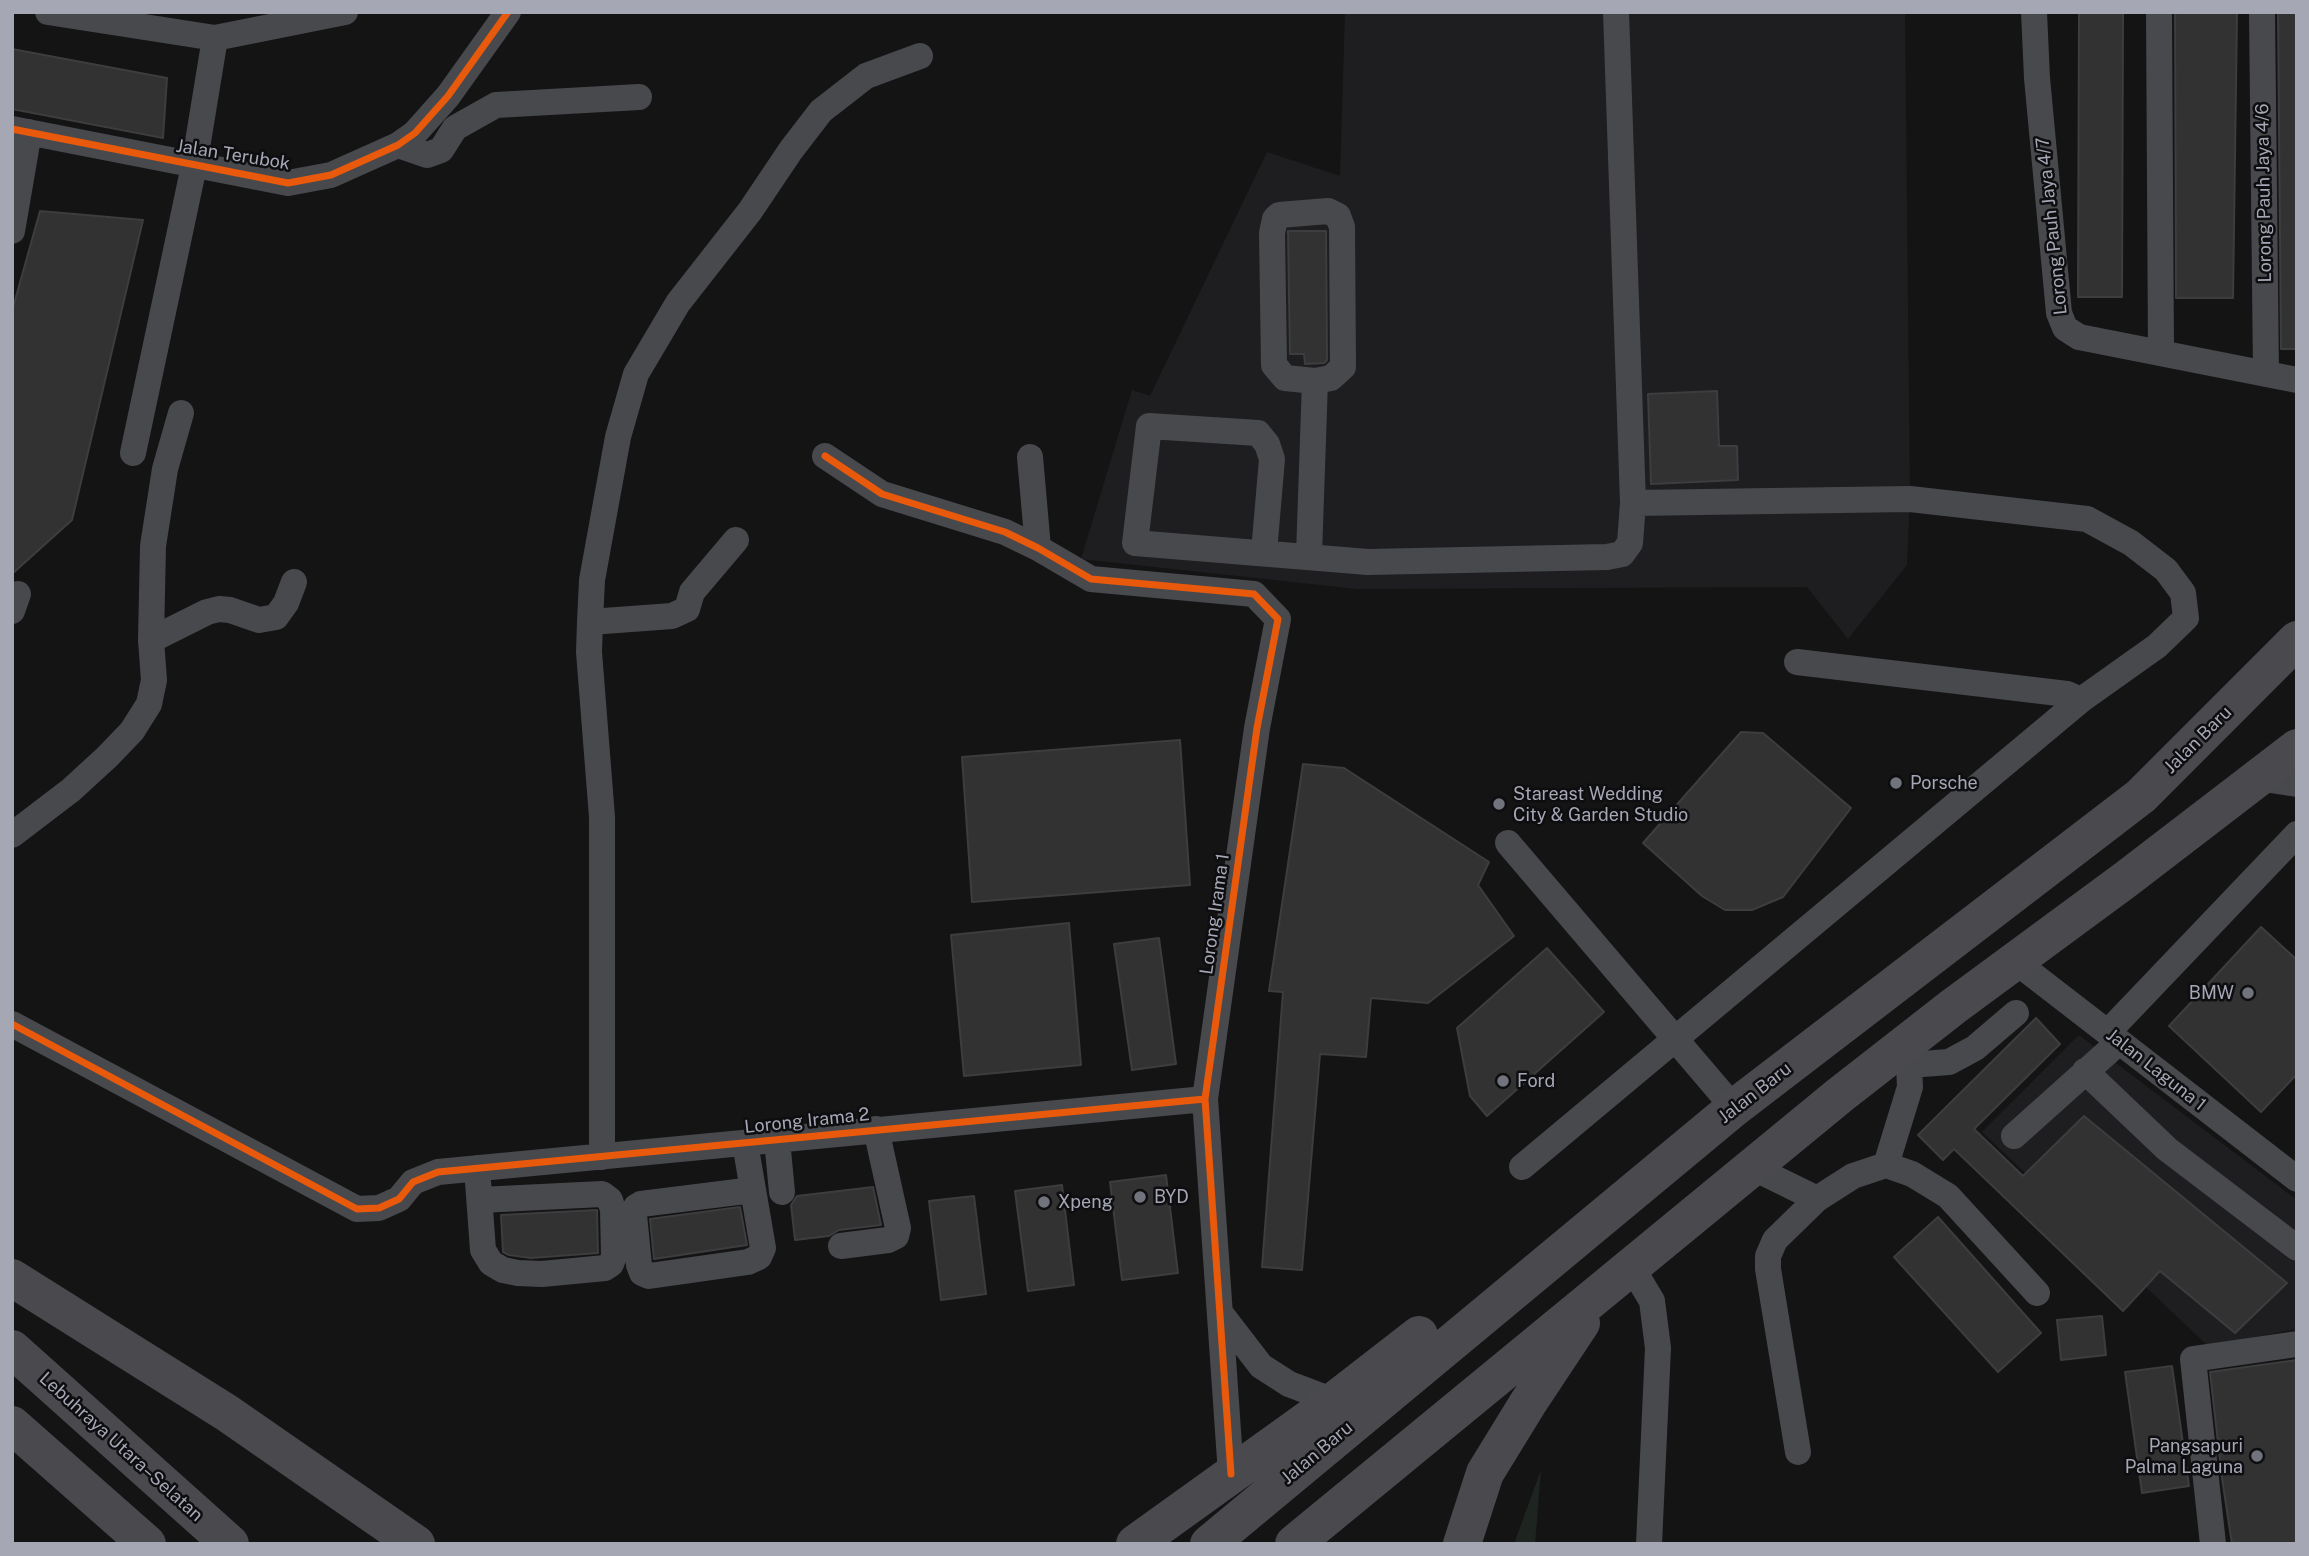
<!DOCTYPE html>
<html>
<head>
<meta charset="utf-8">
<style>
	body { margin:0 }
	#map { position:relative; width:2309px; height:1556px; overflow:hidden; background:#141414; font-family:"Public Sans",sans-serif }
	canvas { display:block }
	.frame { position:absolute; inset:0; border:14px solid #a5a7b5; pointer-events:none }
</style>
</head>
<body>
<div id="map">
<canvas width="2309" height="1556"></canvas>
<div class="frame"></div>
</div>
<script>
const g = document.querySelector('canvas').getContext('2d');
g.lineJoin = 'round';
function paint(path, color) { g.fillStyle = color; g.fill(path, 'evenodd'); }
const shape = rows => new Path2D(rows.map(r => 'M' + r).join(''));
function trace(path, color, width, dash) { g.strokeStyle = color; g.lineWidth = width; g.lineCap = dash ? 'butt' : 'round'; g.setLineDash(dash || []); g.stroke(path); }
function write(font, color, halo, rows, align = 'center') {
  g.font = font + ' "Public Sans",sans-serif'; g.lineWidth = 5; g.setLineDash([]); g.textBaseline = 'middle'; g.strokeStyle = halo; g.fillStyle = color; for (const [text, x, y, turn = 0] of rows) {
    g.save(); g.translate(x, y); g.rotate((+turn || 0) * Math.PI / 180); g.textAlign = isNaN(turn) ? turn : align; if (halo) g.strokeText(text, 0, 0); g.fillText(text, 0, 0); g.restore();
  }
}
const built = shape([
	[1345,12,1905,12,1910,499,1907,565,1848,639,1807,587,1357,589,1081,559,1132,390,1150,396,1267,152,1340,176],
	[2079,1035,2297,1200,2297,1329,2208,1346,1982,1132]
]);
const green = shape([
	[1541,1470,1535,1544,1514,1544]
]);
const building = shape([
	[2175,12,2237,12,2233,298,2176,298,2175,12],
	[2278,12,2297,12,2297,349,2281,349,2278,12],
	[2079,13,2123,13,2122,297,2078,297,2079,13],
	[12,49,167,78,163,138,12,109,12,49],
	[40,211,143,220,72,520,12,574,12,311,40,211],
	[1288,231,1326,231,1327,360,1324,363,1305,364,1304,354,1290,354,1288,231],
	[1717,391,1719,446,1737,446,1738,480,1651,484,1648,394,1717,391],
	[1741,732,1763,733,1851,808,1783,897,1752,910,1725,910,1702,896,1643,843,1741,732],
	[1180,740,1190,885,972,902,962,757,1180,740],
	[1303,764,1344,768,1489,862,1478,885,1514,936,1428,1003,1371,998,1366,1057,1320,1054,1302,1270,1262,1267,1283,992,1269,991,1303,764],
	[1069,923,1081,1065,964,1076,951,935,1069,923],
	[2261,927,2297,960,2297,1074,2261,1112,2169,1026,2261,927],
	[1159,938,1176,1064,1132,1070,1114,944,1159,938],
	[1547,948,1604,1012,1487,1116,1470,1096,1457,1028,1547,948],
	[2036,1018,2060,1044,1974,1129,2023,1176,2084,1116,2287,1283,2235,1333,2160,1271,2123,1311,1954,1149,1943,1160,1918,1135,2036,1018],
	[1166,1175,1178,1273,1122,1280,1110,1182,1166,1175],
	[1062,1185,1074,1285,1028,1291,1015,1191,1062,1185],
	[873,1187,881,1225,839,1230,829,1236,795,1240,791,1205,797,1196,873,1187],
	[974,1196,986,1294,941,1300,929,1201,974,1196],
	[740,1207,747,1245,654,1259,650,1219,740,1207],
	[597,1210,598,1253,531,1258,509,1255,503,1252,501,1215,597,1210],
	[1938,1217,2041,1333,1998,1372,1894,1257,1938,1217],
	[2102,1316,2106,1355,2061,1360,2057,1320,2102,1316],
	[2297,1360,2297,1544,2232,1544,2222,1478,2210,1372,2297,1360],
	[2172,1366,2189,1486,2142,1493,2125,1372,2172,1366]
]);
const minor = shape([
	[48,12,215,38,345,12],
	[2034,12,2037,78,2059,313,2065,328,2079,337,2297,380],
	[2159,12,2161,353],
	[2262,12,2266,374],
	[12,129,288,183,331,175,398,145,415,133,448,96,508,12],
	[398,145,427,155,441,150,455,128,496,105,639,97],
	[1328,211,1338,216,1342,227,1343,367,1331,378,1315,381,1285,378,1274,365,1272,233,1275,219,1279,215,1328,211],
	[12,231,29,132],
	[133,453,194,166,215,38],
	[825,456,882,494,1005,532,1038,548,1091,579,1254,594,1278,619,1257,728,1205,1099,1231,1474],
	[1030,457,1038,548],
	[1264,552,1272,459,1267,444,1258,433,1149,426,1135,543,1368,562,1607,557,1622,554,1630,543,1633,503,1616,12],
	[1309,555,1315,381],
	[12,611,18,594],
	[590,622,672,616,687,609,692,592,736,540],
	[151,640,207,612,219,609,230,610,259,620,276,617,286,603,294,582],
	[1797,662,2067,694,2081,700],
	[2257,778,2297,784],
	[12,835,71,790,107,757,132,731,149,704,154,680,151,640,153,546,165,469,181,413],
	[1508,843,1734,1108],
	[2015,961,2297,1179],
	[12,1024,357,1209,379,1208,399,1199,413,1182,438,1172,1205,1099],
	[2108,1032,2297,834],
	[1903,1047,1909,1065,1949,1062,1975,1048,2016,1013],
	[2085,1071,2167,1149,2297,1248],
	[2014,1136,2119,1042],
	[777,1140,782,1192],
	[745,1143,763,1248,759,1257,748,1262,649,1276,642,1273,639,1265,634,1215,636,1207,641,1204,753,1190],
	[602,1157,602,817,589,652,590,622,592,580,618,437,636,374,678,303,750,211,791,150,821,111,866,76,920,56],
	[1886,1165,1910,1087,1909,1065],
	[1522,1167,2081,700,2157,646,2186,618,2183,593,2166,570,2131,543,2087,519,1910,499,1633,503],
	[1752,1167,1817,1199,1853,1176,1886,1165,1912,1174,1948,1196,2037,1293],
	[477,1168,483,1250,491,1263,503,1270,518,1273,542,1274,605,1268,611,1264,614,1256,613,1210,610,1200,602,1194,480,1200],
	[841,1246,888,1240,896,1236,898,1228,876,1129],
	[1631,1266,1652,1301,1658,1348,1649,1544],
	[1221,1314,1261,1366,1289,1384,1334,1401],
	[1798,1452,1768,1269,1768,1256,1775,1240,1817,1199],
	[2213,1544,2193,1359,2297,1344]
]);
const highway = shape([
	[12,1278,227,1413,416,1544],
	[12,1349,230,1544],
	[12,1425,147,1544],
	[1135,1544,1334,1401,1419,1335],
	[1209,1544,1734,1108,2141,796,2297,640],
	[1294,1544,1840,1095,1954,1006,2125,880,2297,748],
	[1462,1544,1485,1473,1528,1403,1581,1323]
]);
const cycleway = shape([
	[12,129,288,183,331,175,398,145,415,133,448,96,508,12],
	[825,456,882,494,1005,532,1038,548,1091,579,1254,594,1278,619,1257,728,1205,1099,1231,1474],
	[12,1024,357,1209,379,1208,399,1199,413,1182,438,1172,1205,1099]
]);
const markers = [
	[1896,783,7,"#72747d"],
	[1499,804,7,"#72747d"],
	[2248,993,7,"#72747d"],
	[1503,1081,7,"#72747d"],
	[1140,1197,7,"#72747d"],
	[1044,1202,7,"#72747d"],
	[2257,1456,7,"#72747d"]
];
const streetNames = [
	["Jalan Terubok",233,155,9],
	["Lorong Pauh Jaya 4/6",2264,193,-91],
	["Lorong Pauh Jaya 4/7",2052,226,-96],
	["Jalan Baru",2198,740,-45],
	["Lorong Irama 1",1215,914,-82],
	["Jalan Laguna 1",2156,1070,38],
	["Jalan Baru",1755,1093,-38],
	["Lorong Irama 2",807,1121,-6],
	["Lebuhraya Utara–Selatan",121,1447,42],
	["Jalan Baru",1317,1453,-40]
];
const poiNames = [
	["Porsche",1910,783],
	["Stareast Wedding",1513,794],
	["City & Garden Studio",1513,815],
	["BMW",2234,993,"right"],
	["Ford",1517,1081],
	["BYD",1154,1197],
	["Xpeng",1058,1202],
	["Pangsapuri",2243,1446,"right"],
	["Palma Laguna",2243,1467,"right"]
];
paint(built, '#1e1e20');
paint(green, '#1e241f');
paint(building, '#323233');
trace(building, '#3d3d40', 2);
trace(minor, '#48494d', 26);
trace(highway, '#4a4a4e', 38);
trace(cycleway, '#e8590c', 7);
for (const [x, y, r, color] of markers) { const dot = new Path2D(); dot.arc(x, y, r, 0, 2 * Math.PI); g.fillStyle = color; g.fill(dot); trace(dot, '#0e0e10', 2.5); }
write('18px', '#a5a7b5', '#0e0e10', streetNames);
write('18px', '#a5a7b5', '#0e0e10', poiNames, 'left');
</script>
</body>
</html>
